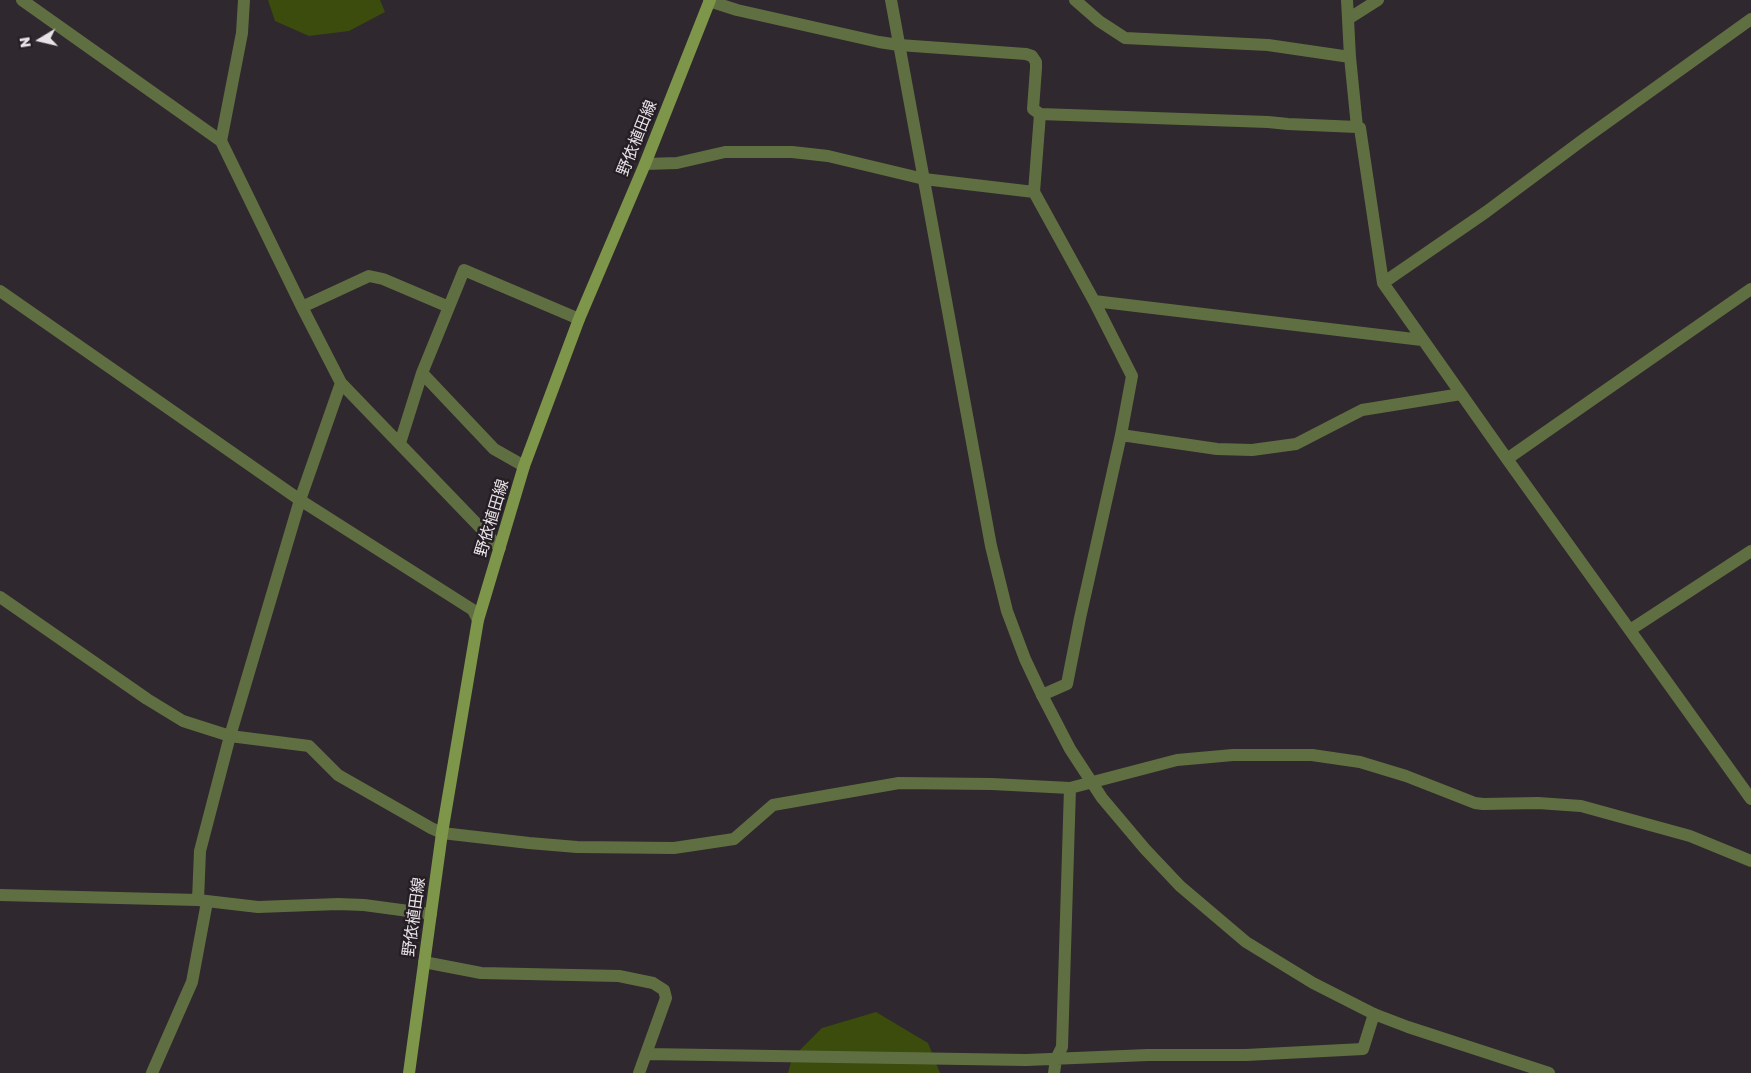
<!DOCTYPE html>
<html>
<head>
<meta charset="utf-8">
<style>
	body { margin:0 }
	#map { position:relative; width:1751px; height:1073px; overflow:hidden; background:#2f282e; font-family:"Golos Text",sans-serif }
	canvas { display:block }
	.north { position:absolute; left:15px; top:15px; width:50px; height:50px; -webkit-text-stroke:4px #251e25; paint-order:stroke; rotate:261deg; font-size:14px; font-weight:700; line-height:20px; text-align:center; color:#e7e2e6 }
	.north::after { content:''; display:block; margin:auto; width:18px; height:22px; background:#e7e2e6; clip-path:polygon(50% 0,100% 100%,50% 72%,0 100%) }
</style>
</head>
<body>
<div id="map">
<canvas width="1751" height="1073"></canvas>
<div class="north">N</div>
</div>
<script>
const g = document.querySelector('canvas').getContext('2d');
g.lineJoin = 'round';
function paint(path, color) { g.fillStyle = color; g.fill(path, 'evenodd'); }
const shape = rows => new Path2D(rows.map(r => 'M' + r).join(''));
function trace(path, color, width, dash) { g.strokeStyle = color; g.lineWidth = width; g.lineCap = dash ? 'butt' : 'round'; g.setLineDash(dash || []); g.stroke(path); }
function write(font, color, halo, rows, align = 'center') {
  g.font = font + ' "Golos Text","Noto Sans JP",sans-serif'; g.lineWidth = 5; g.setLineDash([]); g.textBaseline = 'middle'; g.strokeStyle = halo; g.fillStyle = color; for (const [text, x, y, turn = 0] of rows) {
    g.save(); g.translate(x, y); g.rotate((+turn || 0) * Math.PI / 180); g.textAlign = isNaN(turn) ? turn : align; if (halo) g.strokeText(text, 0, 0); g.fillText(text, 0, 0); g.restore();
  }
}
const green = shape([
	[268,0,380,0,385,12,349,31,309,36,275,21],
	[876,1012,928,1043,940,1073,788,1073,792,1058,822,1028]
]);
const minor = shape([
	[22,0,221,141,302,307,341,383,500,548],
	[1075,0,1099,21,1125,38,1268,45,1350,57],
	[1347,0,1350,57,1357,127,1360,128,1383,283,1507,459,1751,799],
	[709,1,737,10,879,42,899,45,1026,54,1032,56,1036,62,1036,68,1033,109,1040,114,1268,122,1288,124,1357,127],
	[1348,19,1378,0],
	[1040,114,1034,192,1094,301,1132,376,1121,435,1080,618,1067,684,1042,695],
	[221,141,242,33,244,0],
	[645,164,677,163,725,152,792,152,828,156,924,179,1034,192],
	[1383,283,1486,212,1584,139,1751,19],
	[0,291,300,500,473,610,478,620],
	[1094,301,1422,340],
	[302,307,369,276,383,279,449,307],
	[422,373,494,449,524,466],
	[1121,435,1217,449,1252,450,1296,444,1362,410,1461,394],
	[400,443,422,373,464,270,579,319],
	[1507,459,1751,289],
	[0,597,147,699,183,721,230,736,309,746,338,775,431,828,442,833,529,843,577,847,674,848,734,839,773,805,899,783,992,784,1070,788,1177,760,1233,755,1312,755,1360,762,1406,776,1475,803,1483,804,1538,803,1581,806,1690,836,1751,861],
	[1630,630,1751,551],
	[0,895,198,900,258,907,338,904,364,905,431,914],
	[198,900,200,851,230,736,300,500,341,383],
	[424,962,481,973,619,976,653,983,664,990,666,998,639,1073],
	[647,1054,1026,1060,1148,1055,1246,1055,1363,1049,1374,1014],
	[152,1073,192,982,207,902],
	[1054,1073,1056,1059,1062,1047,1070,788]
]);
const tertiary = shape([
	[891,0,991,546,1007,611,1025,659,1042,695,1070,749,1102,798,1145,849,1180,886,1246,942,1313,983,1374,1014,1408,1027,1549,1073]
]);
const secondary = shape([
	[409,1073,442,833,478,620,524,466,579,319,645,164,710,0]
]);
const streetNames = [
	["野依植田線",637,138,-68],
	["野依植田線",492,518,-73],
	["野依植田線",414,917,-82]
];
paint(green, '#3b4c0d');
trace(minor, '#606f41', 12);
trace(tertiary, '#606f41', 12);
trace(secondary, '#7e9649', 12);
write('16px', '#e7e2e6', '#251e25', streetNames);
</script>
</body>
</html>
